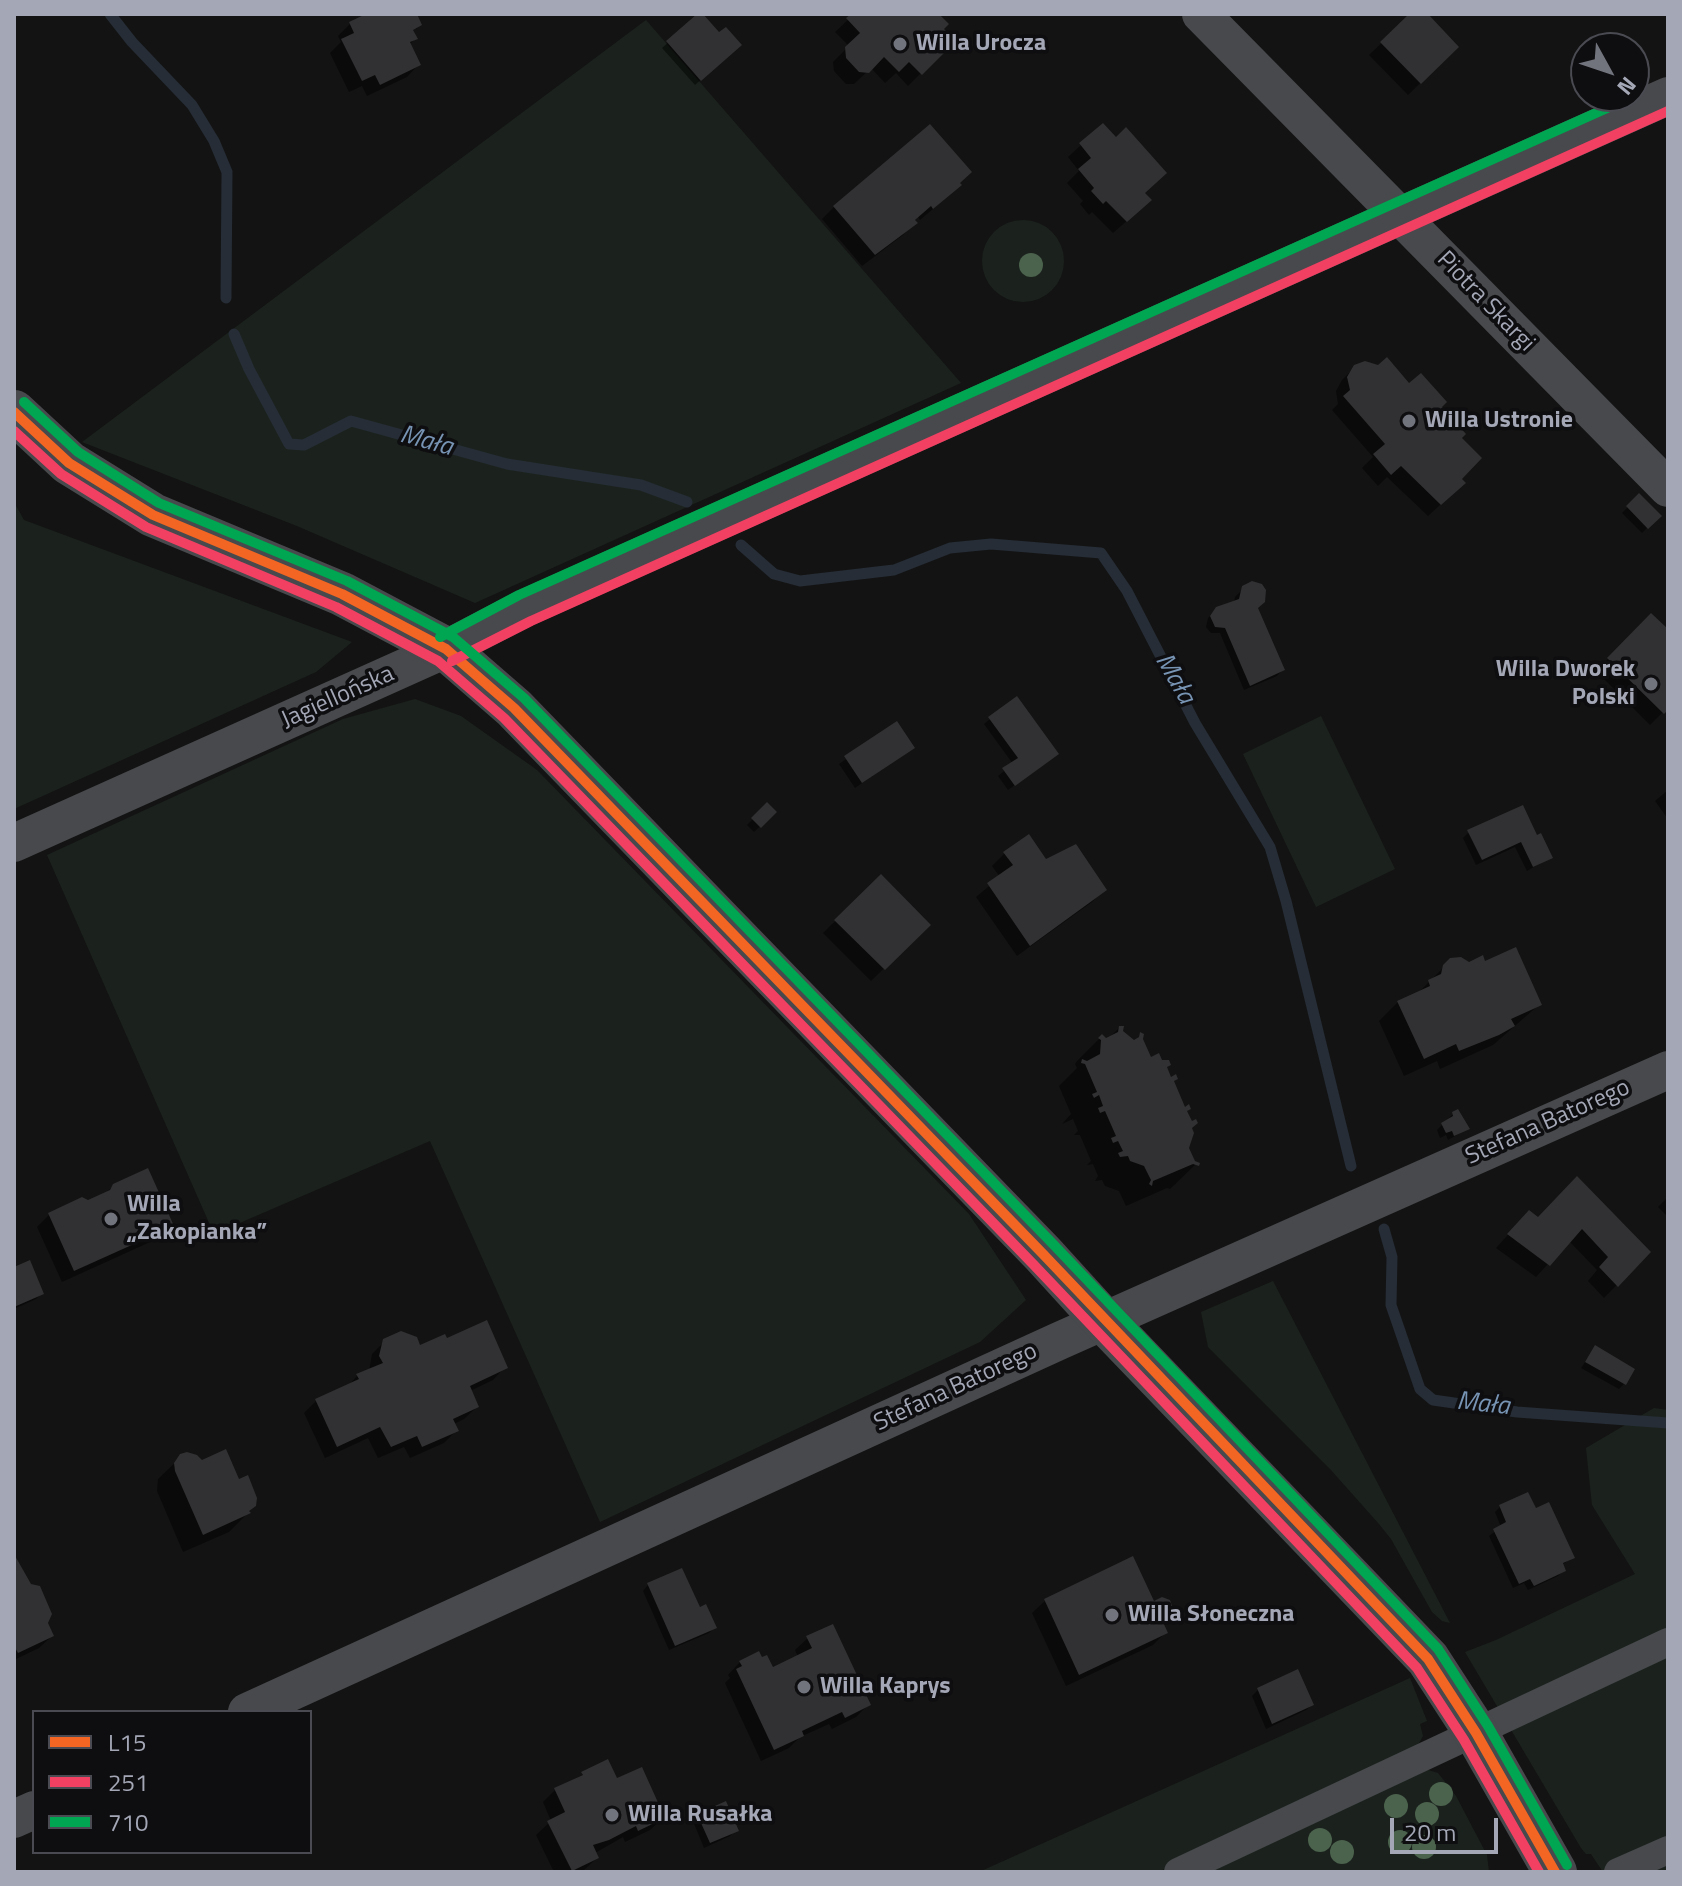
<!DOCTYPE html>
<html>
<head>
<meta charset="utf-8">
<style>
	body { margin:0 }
	#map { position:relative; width:1682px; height:1886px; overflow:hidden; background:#131313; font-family:"Titillium Web",sans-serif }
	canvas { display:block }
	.frame { position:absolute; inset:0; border:16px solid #a3a7b6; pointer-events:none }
	.legend { position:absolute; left:32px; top:1710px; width:280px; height:144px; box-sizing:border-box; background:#0e0d0f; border:2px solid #4a4b52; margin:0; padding:10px 14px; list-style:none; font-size:24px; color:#a3a7b6 }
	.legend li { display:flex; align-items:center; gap:16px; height:40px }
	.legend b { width:40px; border:2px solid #4a4b52 }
	.north { position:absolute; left:1570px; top:32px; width:80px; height:80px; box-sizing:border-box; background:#0e0d0f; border:2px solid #4a4b52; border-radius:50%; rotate:130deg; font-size:22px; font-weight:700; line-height:32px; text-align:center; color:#a3a7b6 }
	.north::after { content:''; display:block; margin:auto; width:28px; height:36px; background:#71737d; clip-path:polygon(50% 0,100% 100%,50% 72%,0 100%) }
	.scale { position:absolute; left:1390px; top:1818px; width:108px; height:36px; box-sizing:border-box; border:4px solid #a3a7b6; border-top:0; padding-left:10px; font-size:24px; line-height:28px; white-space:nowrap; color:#a3a7b6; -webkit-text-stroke:6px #0e0d0f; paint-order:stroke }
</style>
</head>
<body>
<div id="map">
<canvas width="1682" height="1886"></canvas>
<div class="frame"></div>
<ul class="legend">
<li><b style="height:10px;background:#f26522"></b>L15</li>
<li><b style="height:10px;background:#f24062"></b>251</li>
<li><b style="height:10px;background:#00a651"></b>710</li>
</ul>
<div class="north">N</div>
<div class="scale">20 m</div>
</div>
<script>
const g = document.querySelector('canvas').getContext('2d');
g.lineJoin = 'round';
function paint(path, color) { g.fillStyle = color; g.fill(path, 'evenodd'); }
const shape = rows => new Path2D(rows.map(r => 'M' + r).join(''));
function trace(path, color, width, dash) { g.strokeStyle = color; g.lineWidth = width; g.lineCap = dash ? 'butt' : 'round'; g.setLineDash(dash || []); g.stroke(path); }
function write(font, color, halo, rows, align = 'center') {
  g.font = font + ' "Titillium Web",sans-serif'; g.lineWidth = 7; g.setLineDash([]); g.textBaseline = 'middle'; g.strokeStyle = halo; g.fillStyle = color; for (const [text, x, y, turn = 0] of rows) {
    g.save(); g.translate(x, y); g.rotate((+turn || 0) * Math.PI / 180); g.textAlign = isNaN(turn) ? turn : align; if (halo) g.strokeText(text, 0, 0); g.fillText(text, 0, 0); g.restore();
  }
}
const green = shape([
	[646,20,961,383,475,603,297,526,82,442],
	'982 261a41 41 0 1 1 82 0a41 41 0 1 1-82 0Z',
	[14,502,24,520,352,642,316,672,14,809],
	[415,699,461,716,537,770,969,1214,1026,1300,980,1342,600,1522,430,1141,214,1234,47,855,343,719],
	[1321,716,1395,869,1316,907,1243,754],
	[1273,1281,1450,1623,1442,1621,1432,1612,1391,1539,1379,1524,1331,1470,1208,1347,1201,1312],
	[1654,1408,1668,1410,1668,1872,1603,1872,1591,1854,1586,1854,1581,1848,1465,1652,1496,1640,1635,1574,1592,1505,1586,1448],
	[1410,1678,1427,1721,1420,1724,1423,1736,1414,1752,1158,1872,979,1872],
	[1422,1768,1438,1773,1456,1796,1487,1855,1489,1872,1199,1872]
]);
const shadow = shape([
	[370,14,415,14,420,25,416,29,416,26,411,28,415,39,409,45,419,64,407,77,367,96,362,86,349,92,330,53,341,42,338,36,350,24],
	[700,14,733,51,695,85,662,48],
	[847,14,937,14,941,28,953,41,908,86,896,73,885,83,871,68,854,84,846,84,834,71,833,62,849,46,835,32,850,18],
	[1412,14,1425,14,1457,47,1408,95,1369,55],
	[1103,125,1143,193,1137,212,1113,233,1092,212,1089,215,1080,204,1083,201,1067,183,1079,171,1068,157],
	[947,197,920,220,918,217,903,235,862,266,822,219,834,207],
	[1355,367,1409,386,1440,406,1459,478,1451,495,1428,516,1387,477,1378,486,1362,468,1373,457,1332,410,1338,404,1336,391,1342,380],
	[1639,496,1659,516,1642,533,1622,513],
	[1247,585,1282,670,1277,676,1244,690,1220,633,1211,633,1206,627,1208,618,1214,612,1234,603,1235,597],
	[1651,616,1668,632,1668,707,1650,725,1596,671],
	[990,719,1051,759,1008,790,998,776,1013,764,984,724],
	[897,724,913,748,855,788,839,764],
	[1668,790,1668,819,1655,801],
	[767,805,775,812,754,832,747,825],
	[1469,832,1536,838,1550,857,1527,871,1515,847,1476,865,1463,838],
	[1005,853,1045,862,1104,890,1092,902,1017,956,976,897,1000,877,992,866],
	[880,877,928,925,871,981,823,933],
	[1451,960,1484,964,1540,1004,1493,1045,1440,1069,1437,1061,1404,1076,1379,1021,1398,1002,1417,994],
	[1119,1028,1134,1042,1141,1035,1150,1060,1165,1068,1186,1112,1190,1128,1187,1148,1195,1165,1170,1189,1167,1188,1126,1206,1119,1191,1105,1186,1102,1180,1095,1181,1098,1176,1093,1164,1087,1165,1091,1161,1080,1135,1074,1135,1078,1131,1073,1119,1062,1124,1071,1114,1059,1086,1077,1068,1075,1064,1077,1061,1102,1036,1106,1040,1109,1038],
	[1453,1114,1467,1129,1448,1140,1446,1135,1440,1138,1437,1130],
	[1577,1178,1649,1252,1604,1298,1588,1281,1597,1270,1569,1241,1536,1277,1496,1248,1517,1225,1538,1220],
	[114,1185,172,1225,159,1238,62,1282,37,1227,49,1215,89,1202,105,1194],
	[1668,1197,1668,1217,1658,1207],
	[14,1269,42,1293,36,1299,14,1309],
	[385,1341,420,1347,446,1341,505,1367,493,1380,470,1391,477,1407,464,1419,454,1424,457,1430,444,1443,410,1458,404,1447,378,1458,368,1438,325,1458,304,1413,316,1401,347,1387,357,1376,369,1371,372,1354],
	[1595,1348,1624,1384,1619,1389,1581,1368],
	[178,1460,248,1513,229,1532,183,1552,157,1491,158,1479],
	[1500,1507,1573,1557,1562,1565,1564,1570,1558,1576,1528,1590,1524,1583,1513,1588,1489,1536,1501,1527,1495,1512],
	[14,1556,52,1636,39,1648,14,1660],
	[1132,1559,1153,1604,1169,1617,1162,1624,1166,1632,1153,1645,1066,1686,1032,1613,1045,1601],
	[648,1585,699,1609,715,1627,709,1633,669,1650,643,1591],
	[808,1638,869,1704,856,1717,832,1729,829,1724,800,1737,789,1748,761,1761,725,1683,730,1678,728,1675,740,1662,772,1670,798,1657,795,1650],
	[1297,1671,1312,1705,1306,1710,1266,1729,1252,1696,1258,1690],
	[607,1761,616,1781,663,1818,650,1830,625,1842,623,1837,595,1853,597,1858,584,1870,554,1872,536,1835,551,1821,543,1802,555,1790],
	[699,1816,736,1830,730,1836,704,1848,693,1821]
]);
const stream = shape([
	[110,14,132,42,192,105,214,141,227,172,226,298],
	[234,334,249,369,289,444,304,445,351,421,507,464,641,485,687,502],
	[741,545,774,574,800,581,894,570,950,548,991,544,1101,553,1127,591,1195,723,1270,847,1286,901,1351,1166],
	[1384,1229,1392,1257,1391,1305,1420,1389,1433,1400,1517,1412,1668,1423]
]);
const building = shape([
	[366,14,417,14,422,25,413,30,418,39,410,42,421,65,380,85,375,75,362,81,341,39,354,33,349,22],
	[697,14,703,14,719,32,726,27,742,45,701,81,666,41],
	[851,14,939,14,949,24,944,29,956,41,922,75,909,62,899,72,884,57,869,73,859,72,846,58,845,47,860,33,846,18],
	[1409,14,1428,14,1459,47,1421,84,1380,42],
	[1103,123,1116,137,1126,127,1167,173,1145,193,1152,200,1127,222,1106,201,1103,204,1091,191,1094,188,1078,169,1091,158,1079,143],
	[930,124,972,172,960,183,962,185,933,209,931,206,915,220,918,223,875,255,833,206],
	[1387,357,1409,383,1421,373,1447,402,1442,407,1466,434,1462,438,1482,458,1462,479,1466,483,1441,505,1401,466,1391,475,1373,454,1385,444,1343,396,1350,390,1347,377,1354,365,1365,361,1378,365],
	[1639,493,1662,516,1648,529,1626,506],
	[1252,581,1262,584,1266,590,1265,602,1258,608,1285,670,1250,686,1225,628,1215,627,1210,616,1216,607,1239,599,1242,586],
	[1651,613,1668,629,1668,710,1664,714,1607,658],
	[1017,696,1059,754,1015,786,1002,768,1018,758,988,717],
	[897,721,915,748,862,783,844,756],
	[767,802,777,812,761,828,751,818],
	[1523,805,1537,835,1541,833,1553,858,1533,867,1521,842,1482,860,1467,830],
	[1029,834,1046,859,1076,844,1107,890,1030,946,987,883,1013,865,1003,852],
	[881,874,931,925,885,970,834,920],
	[1516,947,1542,1005,1511,1019,1515,1026,1499,1035,1459,1051,1456,1044,1424,1059,1397,1001,1430,986,1428,980,1441,974,1443,965,1450,958,1461,957,1469,962,1483,955,1485,961],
	[1119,1026,1124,1026,1123,1031,1134,1040,1139,1037,1140,1032,1144,1034,1143,1039,1151,1057,1159,1053,1162,1060,1169,1060,1171,1065,1167,1067,1171,1077,1176,1074,1178,1079,1174,1081,1185,1107,1189,1104,1191,1109,1187,1111,1192,1121,1196,1119,1198,1123,1192,1128,1194,1133,1189,1148,1195,1161,1200,1163,1199,1166,1193,1164,1153,1181,1152,1186,1149,1184,1151,1180,1144,1166,1130,1161,1128,1156,1120,1157,1118,1153,1123,1151,1118,1141,1113,1143,1111,1138,1116,1136,1105,1111,1100,1113,1098,1108,1103,1106,1099,1095,1094,1098,1092,1094,1097,1092,1085,1064,1081,1063,1082,1059,1087,1061,1100,1054,1101,1040,1098,1038,1102,1034,1106,1038,1118,1032],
	[1458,1109,1470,1129,1454,1136,1452,1131,1446,1133,1441,1123,1453,1116,1452,1112],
	[148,1168,174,1226,74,1271,48,1213,82,1197,88,1200,110,1190,113,1184],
	[1577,1176,1651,1252,1618,1287,1599,1267,1608,1257,1582,1229,1550,1266,1507,1234,1529,1210,1538,1217],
	[30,1260,44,1294,14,1307,14,1267],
	[487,1320,508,1368,470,1386,479,1407,453,1419,459,1431,422,1447,417,1436,391,1447,380,1427,337,1447,315,1399,359,1379,356,1374,383,1363,379,1356,383,1339,401,1331,417,1337,420,1345,445,1334,447,1338],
	[1595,1345,1635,1369,1626,1385,1585,1362],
	[226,1449,239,1479,248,1475,257,1498,256,1506,249,1511,251,1513,203,1535,175,1471,174,1463,180,1454,187,1452,197,1455,202,1460],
	[1528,1492,1536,1508,1549,1502,1575,1558,1563,1563,1566,1571,1534,1586,1530,1579,1519,1584,1493,1529,1506,1522,1499,1505],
	[14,1554,31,1584,40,1586,52,1614,48,1623,54,1636,18,1653,14,1646],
	[1133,1556,1154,1601,1162,1597,1170,1600,1174,1611,1171,1618,1163,1622,1168,1633,1079,1675,1044,1599],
	[682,1568,700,1607,706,1604,717,1628,675,1646,647,1583],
	[833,1624,871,1705,845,1718,842,1712,802,1731,804,1736,774,1750,736,1669,742,1666,739,1661,759,1651,762,1657,767,1655,773,1667,812,1648,806,1636],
	[1298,1669,1314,1705,1272,1724,1257,1688],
	[608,1759,617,1778,642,1767,665,1818,638,1831,636,1826,609,1840,593,1845,599,1858,572,1871,547,1821,565,1812,554,1788,583,1775,581,1772],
	[726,1801,739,1831,710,1843,697,1814]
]);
const pedestrian = shape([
	[1178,1872,1668,1642],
	[1618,1872,1668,1850]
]);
const minor = shape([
	[1201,14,1668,488],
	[14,843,446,649,525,608,1668,96],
	[247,1712,1059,1341,1668,1070],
	[14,1819,34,1810]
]);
const tertiary = shape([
	[14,412,69,463,153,515,342,594,446,649,514,708,1043,1254,1104,1321,1428,1659,1476,1733,1555,1872]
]);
const bus1 = shape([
	[14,412,69,463,153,515,342,594,446,649,514,708,1043,1254,1428,1659,1476,1733,1555,1872]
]);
const bus2 = shape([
	[14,431,61,474,146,527,336,607,438,661,504,718,1033,1264,1417,1668,1464,1740,1539,1872],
	[452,661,531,621,1668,111]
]);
const bus3 = shape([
	[24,402,78,452,159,503,347,581,453,637,524,698,1053,1244,1438,1649,1488,1726,1567,1865],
	[440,637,519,595,1634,96]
]);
const trees = [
	[1031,265],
	[1441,1794],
	[1396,1806],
	[1427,1814],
	[1320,1840],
	[1400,1842],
	[1424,1847],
	[1342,1852]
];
const markers = [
	[900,44,8,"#71737d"],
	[1409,421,8,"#71737d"],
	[1651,684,8,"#71737d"],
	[111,1219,8,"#71737d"],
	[1112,1615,8,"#71737d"],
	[804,1687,8,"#71737d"],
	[612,1815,8,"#71737d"]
];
const poiNames = [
	["Willa Urocza",916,44],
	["Willa Ustronie",1425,421],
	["Willa Dworek",1635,670,"right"],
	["Polski",1635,698,"right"],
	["Willa",127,1205],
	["„Zakopianka”",127,1233],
	["Willa Słoneczna",1128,1615],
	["Willa Kaprys",820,1687],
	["Willa Rusałka",628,1815]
];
const streetNames = [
	["Piotra Skargi",1485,302,46],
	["Jagiellońska",338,698,-24],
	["Stefana Batorego",1548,1123,-24],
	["Stefana Batorego",956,1388,-25]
];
const waterNames = [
	["Mała",426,442,15],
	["Mała",1174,679,60],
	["Mała",1483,1405,6]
];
paint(green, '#1b221d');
paint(shadow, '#0007');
trace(stream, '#262d36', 11);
paint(building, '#313133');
trace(pedestrian, '#47494c', 28);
trace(minor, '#47494c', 38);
trace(tertiary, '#47494c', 44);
trace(bus1, '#f26522', 10);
trace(bus2, '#f24062', 10);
trace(bus3, '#00a651', 10);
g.fillStyle = '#4b624d';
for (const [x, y] of trees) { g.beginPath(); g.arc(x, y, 12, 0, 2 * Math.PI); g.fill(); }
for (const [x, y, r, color] of markers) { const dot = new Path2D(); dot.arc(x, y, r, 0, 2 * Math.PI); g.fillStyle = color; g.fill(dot); trace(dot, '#0e0d0f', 3); }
write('bold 24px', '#a3a7b6', '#0e0d0f', poiNames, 'left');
write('24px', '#a3a7b6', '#0e0d0f', streetNames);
write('italic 26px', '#7794b4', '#0e0d0f', waterNames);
</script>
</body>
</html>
